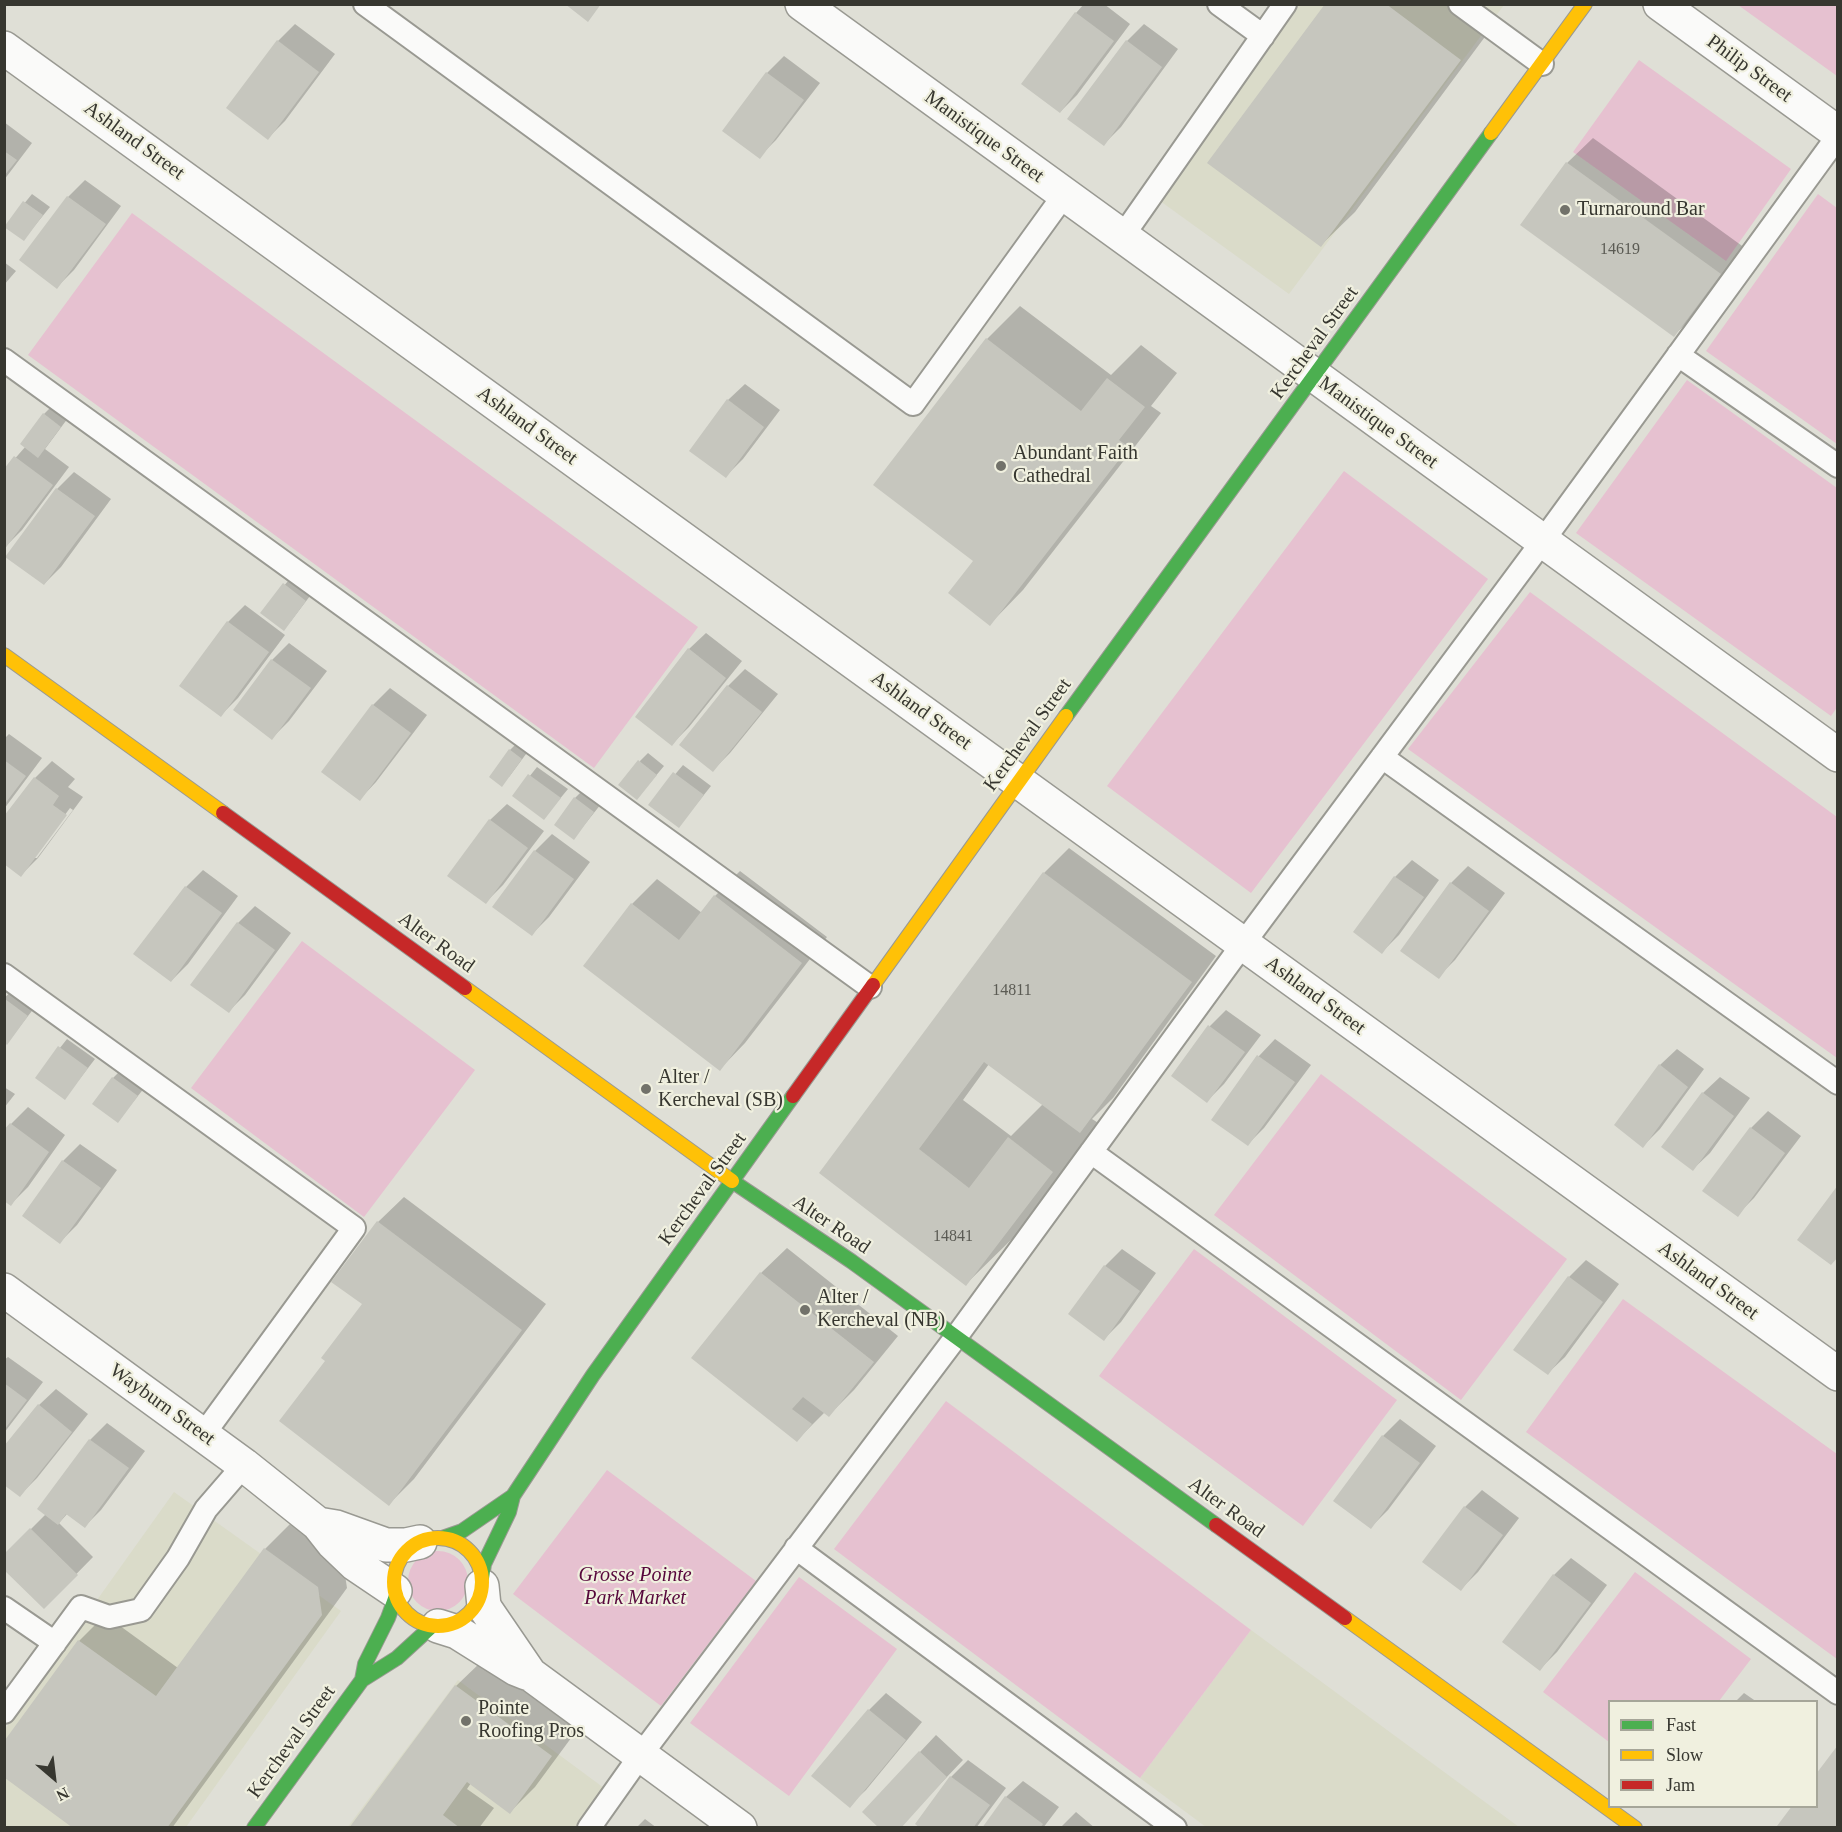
<!DOCTYPE html>
<html>
<head>
<meta charset="utf-8">
<style>
	body { margin:0 }
	#map { position:relative; width:1842px; height:1832px; overflow:hidden; background:#dfdfd6; font-family:Georgia,serif }
	canvas { display:block }
	.frame { position:absolute; inset:0; border:6px solid #373730; pointer-events:none }
	.legend { position:absolute; left:1608px; top:1700px; width:210px; height:108px; box-sizing:border-box; background:#f0f0df; border:2px solid #a6a699; margin:0; padding:8px 10px; list-style:none; font-size:18px; color:#373730 }
	.legend li { display:flex; align-items:center; gap:12px; height:30px }
	.legend b { width:30px; border:2px solid #a6a699 }
	.north { position:absolute; left:24px; top:1748px; width:60px; height:60px; -webkit-text-stroke:4px #f0f0df; paint-order:stroke; rotate:152deg; font-size:16px; font-weight:700; line-height:24px; text-align:center; color:#373730 }
	.north::after { content:''; display:block; margin:auto; width:21px; height:27px; background:#373730; clip-path:polygon(50% 0,100% 100%,50% 72%,0 100%) }
</style>
</head>
<body>
<div id="map">
<canvas width="1842" height="1832"></canvas>
<div class="frame"></div>
<ul class="legend">
<li><b style="height:8px;background:#4caf50"></b>Fast</li>
<li><b style="height:8px;background:#ffc107"></b>Slow</li>
<li><b style="height:8px;background:#c62828"></b>Jam</li>
</ul>
<div class="north">N</div>
</div>
<script>
const g = document.querySelector('canvas').getContext('2d');
g.lineJoin = 'round';
function paint(path, color) { g.fillStyle = color; g.fill(path, 'evenodd'); }
const shape = rows => new Path2D(rows.map(r => 'M' + r).join(''));
function trace(path, color, width, dash) { g.strokeStyle = color; g.lineWidth = width; g.lineCap = dash ? 'butt' : 'round'; g.setLineDash(dash || []); g.stroke(path); }
function write(font, color, halo, rows, align = 'center') {
  g.font = font + ' Georgia,serif'; g.lineWidth = 4.5; g.setLineDash([]); g.textBaseline = 'middle'; g.strokeStyle = halo; g.fillStyle = color; for (const [text, x, y, turn = 0] of rows) {
    g.save(); g.translate(x, y); g.rotate((+turn || 0) * Math.PI / 180); g.textAlign = isNaN(turn) ? turn : align; if (halo) g.strokeText(text, 0, 0); g.fillText(text, 0, 0); g.restore();
  }
}
const built = shape([
	[1285,5,1504,5,1289,294,1149,193],
	[174,1492,341,1611,186,1827,5,1828,5,1729],
	[1251,1630,1519,1827,1206,1827,1140,1778],
	[458,1680,604,1788,575,1827,347,1828]
]);
const green = shape([
	[1738,5,1837,5,1837,76],
	[1639,60,1791,169,1726,261,1573,152],
	[1818,194,1837,208,1837,444,1706,351],
	[132,213,698,627,594,768,28,355],
	[1687,380,1837,488,1838,706,1831,716,1576,533],
	[1344,471,1488,579,1251,893,1107,786],
	[1530,592,1837,817,1837,1058,1408,749],
	[302,941,475,1070,364,1217,191,1088],
	[1321,1074,1567,1259,1461,1400,1214,1215],
	[1194,1249,1397,1400,1303,1526,1099,1376],
	[1623,1299,1837,1454,1837,1659,1526,1432],
	[946,1401,1251,1630,1140,1778,834,1549],
	[607,1470,756,1581,661,1706,513,1594],
	'408 1581a30 30 0 1 1 60 0a30 30 0 1 1-60 0Z',
	[1635,1572,1751,1659,1719,1701,1610,1702,1609,1742,1543,1692],
	[799,1577,897,1649,789,1796,690,1723]
]);
const shadow = shape([
	[1084,4,1104,4,1130,24,1077,95,1060,112,1076,13],
	[1327,4,1464,4,1493,26,1355,212,1321,245],
	[295,24,335,54,285,121,268,138,278,41],
	[1144,24,1178,49,1121,127,1104,144,1069,118,1127,41],
	[784,56,820,83,776,140,759,157,767,73],
	[4,122,32,143,4,180],
	[1593,138,1745,248,1700,310,1674,335,1522,224,1567,163],
	[85,180,121,206,74,270,57,287,21,260,68,197],
	[32,194,50,207,24,239,6,226],
	[4,262,16,271,4,285],
	[1020,306,1111,375,1141,345,1177,373,1151,406,1161,413,1023,590,990,624,975,561,987,339],
	[745,384,780,410,743,459,726,476,728,400],
	[52,406,68,418,45,449,69,467,22,530,5,547,4,471,26,446,44,414],
	[74,472,111,499,61,567,44,584,7,556,57,489],
	[292,576,313,592,291,621,262,613],
	[245,605,285,635,238,698,221,715,228,622],
	[706,633,742,661,689,727,672,744,689,649],
	[289,643,327,671,289,721,272,738,272,660],
	[745,669,778,694,730,753,713,770,681,744,728,686],
	[390,688,427,715,376,782,360,799,323,772,373,705],
	[9,734,42,758,4,809,4,739],
	[518,742,529,750,509,777,510,750],
	[648,753,664,766,644,790,640,761],
	[52,761,75,779,68,787,83,797,38,858,21,875,35,778],
	[70,808,73,810,37,858,33,858],
	[683,765,711,786,679,826,650,804],
	[537,767,568,789,544,818,514,796],
	[583,790,601,804,574,838,575,798],
	[507,804,544,831,503,885,486,902,490,820],
	[552,834,590,862,549,917,532,934,535,851],
	[1069,848,1216,956,1113,1098,1092,1119,1100,1124,1014,1237,966,1284,870,1108,1044,873],
	[989,1064,1043,1104,1011,1136,963,1100],
	[1412,860,1439,880,1399,935,1382,952,1395,877],
	[1468,866,1505,893,1455,960,1438,977,1451,883],
	[203,870,238,896,188,964,171,981,186,887],
	[740,871,827,937,745,1043,720,1069,632,904,657,879,702,913,715,896],
	[255,906,291,933,245,995,229,1011,192,985,238,923],
	[12,991,35,1007,7,1043,4,1041,4,998],
	[1226,1010,1261,1035,1224,1084,1207,1101,1210,1026],
	[67,1039,95,1059,65,1098,37,1077],
	[1275,1039,1311,1065,1264,1128,1248,1144,1213,1119,1259,1056],
	[1677,1049,1704,1069,1660,1129,1643,1146,1660,1065],
	[121,1070,145,1087,118,1121,113,1078],
	[1720,1077,1750,1098,1710,1153,1693,1169,1703,1093],
	[4,1087,15,1094,4,1108],
	[28,1107,65,1135,28,1187,11,1204,11,1124],
	[1768,1111,1801,1136,1754,1198,1737,1215,1751,1128],
	[80,1144,117,1170,77,1225,60,1242,24,1216,63,1161],
	[404,1197,546,1304,414,1479,389,1504,327,1361,364,1304,378,1222],
	[787,1248,898,1336,854,1390,829,1415,825,1412,797,1440,693,1358,761,1273],
	[1122,1249,1156,1273,1121,1322,1104,1339,1070,1314,1105,1266],
	[1586,1260,1619,1284,1565,1357,1548,1373,1569,1277],
	[8,1357,43,1382,4,1433,4,1360],
	[56,1389,88,1414,37,1478,20,1495,39,1405],
	[1400,1419,1436,1446,1388,1510,1371,1527,1383,1436],
	[107,1423,145,1451,101,1510,85,1526,67,1514,59,1523,93,1557,44,1607,4,1556,46,1514,90,1440],
	[1482,1490,1519,1518,1478,1572,1461,1589,1465,1507],
	[291,1523,343,1562,347,1588,172,1828,76,1828,4,1776,4,1743,79,1641,105,1615,178,1668,265,1549],
	[1571,1558,1607,1585,1557,1652,1540,1669,1554,1575],
	[482,1661,577,1730,535,1787,510,1812,471,1783,467,1789,494,1808,479,1828,351,1828,456,1686],
	[886,1693,922,1722,866,1790,849,1806,813,1776,869,1710],
	[1744,1693,1757,1702,1735,1702],
	[936,1735,963,1760,907,1819,920,1752],
	[968,1760,1006,1788,976,1828,923,1828,917,1823,951,1777],
	[1023,1781,1059,1807,1043,1828,984,1828,1006,1797],
	[1076,1812,1095,1828,1060,1828],
	[645,1819,657,1828,636,1828]
]);
const building = shape([
	[565,4,601,4,588,22],
	[1325,4,1386,4,1461,60,1321,247,1207,163],
	[1075,12,1114,41,1060,113,1021,84],
	[277,40,319,72,268,140,226,108],
	[1126,40,1162,67,1104,146,1067,119],
	[766,72,804,100,760,159,722,131],
	[4,151,17,160,4,176],
	[1566,162,1721,274,1674,337,1520,225],
	[67,196,106,224,57,289,19,260],
	[23,201,43,215,24,241,4,227],
	[986,338,1081,411,1107,378,1145,407,1119,440,1129,447,990,626,948,593,973,561,873,485],
	[727,399,764,427,726,478,689,451],
	[43,413,61,427,38,458,20,444],
	[14,456,53,485,4,550,4,469],
	[56,488,95,516,44,585,5,557],
	[283,583,306,601,284,631,260,613],
	[227,621,269,652,221,717,179,686],
	[688,648,726,678,672,746,635,717],
	[271,659,311,688,272,740,233,710],
	[727,685,762,712,713,772,679,745],
	[372,704,411,733,360,801,321,772],
	[509,749,522,759,502,787,489,777],
	[4,760,26,776,4,805],
	[638,760,657,775,637,800,618,785],
	[673,772,704,795,679,828,648,805],
	[528,774,561,798,544,820,512,796],
	[34,777,59,796,53,805,67,815,21,877,4,864,4,816],
	[574,797,594,812,574,840,554,825],
	[489,819,528,848,486,904,447,876],
	[534,850,574,879,532,936,492,907],
	[1043,872,1192,982,1080,1133,984,1062,919,1149,969,1188,1008,1137,1053,1172,966,1286,819,1173],
	[1394,876,1424,897,1382,954,1353,932],
	[1450,882,1489,911,1439,979,1400,951],
	[185,886,222,913,171,982,133,954],
	[714,895,802,963,720,1071,583,966,631,903,679,940],
	[237,922,275,950,229,1013,190,985],
	[5,999,28,1016,7,1045,5,1043],
	[1208,1025,1245,1052,1207,1103,1171,1076],
	[58,1046,88,1068,65,1100,35,1078],
	[1257,1055,1295,1082,1248,1146,1211,1120],
	[1659,1064,1688,1087,1643,1148,1614,1125],
	[112,1077,138,1096,118,1123,92,1104],
	[1702,1092,1734,1116,1693,1171,1661,1147],
	[10,1123,49,1152,11,1206,4,1201,4,1130],
	[1750,1127,1785,1153,1738,1217,1702,1191],
	[62,1160,101,1188,60,1244,22,1216],
	[1838,1185,1838,1257,1831,1265,1797,1240],
	[377,1221,522,1330,389,1506,279,1421,325,1361,321,1358,362,1304,331,1282],
	[1104,1265,1140,1291,1104,1341,1068,1314],
	[760,1272,874,1362,829,1417,803,1397,792,1409,812,1424,797,1442,691,1358],
	[1568,1276,1603,1302,1548,1375,1513,1350],
	[4,1383,27,1400,4,1430],
	[38,1404,72,1432,20,1497,4,1485,4,1446],
	[1382,1435,1420,1463,1371,1529,1333,1501],
	[89,1439,129,1468,85,1528,66,1514,58,1525,37,1509],
	[1464,1506,1503,1535,1461,1591,1422,1562],
	[30,1528,78,1575,44,1609,4,1570,4,1554],
	[264,1548,318,1587,322,1615,167,1828,73,1828,5,1778,5,1740,78,1640,156,1696],
	[1553,1574,1591,1603,1540,1671,1502,1642],
	[455,1685,552,1756,510,1814,467,1782,443,1815,460,1828,349,1828],
	[868,1709,906,1740,850,1808,811,1776],
	[1838,1745,1838,1828,1779,1828,1777,1826,1792,1806,1816,1806,1816,1774],
	[919,1751,947,1777,901,1828,879,1828,862,1812],
	[950,1776,990,1805,973,1828,920,1828,915,1824],
	[1005,1796,1043,1824,1040,1828,982,1828]
]);
const lane = shape([
	[365,4,913,404,1064,195],
	[1219,4,1263,36],
	[1460,4,1542,64],
	[1122,237,1285,4],
	[1678,355,1838,466],
	[4,360,870,987],
	[1382,757,1838,1083],
	[4,975,354,1228,203,1435],
	[1091,1152,1838,1693],
	[796,1548,1175,1828],
	[4,1608,55,1643],
	[4,1712,81,1607,109,1617,141,1610,178,1558,206,1509,244,1465],
	[589,1828,640,1756,956,1337,1243,944,1542,542,1838,136]
]);
const street = shape([
	[802,4,1838,755],
	[1660,4,1838,133],
	[4,48,1838,1374],
	[4,1290,244,1465,318,1524,333,1543,355,1564,395,1591],
	[318,1524,336,1527,386,1545,406,1545,420,1542],
	[482,1586,484,1606,487,1611,530,1674,740,1828],
	[438,1626,457,1632,516,1669,526,1673]
]);
const fast = shape([
	[1066,716,1491,133],
	[732,1181,851,1261,1216,1525],
	[442,1538,462,1531,513,1496],
	[482,1578,484,1564,509,1512,513,1496,593,1375,793,1096],
	[362,1680,365,1664,388,1618,396,1596],
	[254,1828,362,1680,397,1658,432,1626]
]);
const slow = shape([
	[1491,133,1585,4],
	[4,655,223,813],
	[873,985,1066,716],
	[465,988,732,1181],
	'394 1582a44 44 0 1 1 88 0a44 44 0 1 1-88 0Z',
	[1345,1618,1635,1828]
]);
const jam = shape([
	[223,813,465,988],
	[793,1096,873,985],
	[1216,1525,1345,1618]
]);
const markers = [
	[1565,210,6,"#72726a"],
	[1001,466,6,"#72726a"],
	[646,1089,6,"#72726a"],
	[805,1310,6,"#72726a"],
	[466,1721,6,"#72726a"]
];
const numberNames = [
	["14619",1620,250],
	["14811",1012,991],
	["14841",953,1237]
];
const streetNames = [
	["Philip Street",1749,69,36],
	["Manistique Street",984,137,36],
	["Ashland Street",134,141,36],
	["Kercheval Street",1315,343,-54],
	["Manistique Street",1378,423,36],
	["Ashland Street",527,426,36],
	["Ashland Street",921,711,36],
	["Kercheval Street",1028,735,-54],
	["Alter Road",436,943,36],
	["Ashland Street",1315,996,36],
	["Kercheval Street",703,1189,-54],
	["Alter Road",831,1225,34],
	["Ashland Street",1708,1281,36],
	["Wayburn Street",162,1405,36],
	["Alter Road",1226,1508,36],
	["Kercheval Street",292,1742,-54]
];
const poiNames = [
	["Turnaround Bar",1577,210],
	["Abundant Faith",1013,454],
	["Cathedral",1013,477],
	["Alter /",658,1078],
	["Kercheval (SB)",658,1101],
	["Alter /",817,1298],
	["Kercheval (NB)",817,1321],
	["Pointe",478,1709],
	["Roofing Pros",478,1732]
];
const parkNames = [
	["Grosse Pointe",635,1576],
	["Park Market",635,1599]
];
paint(built, '#dadbc9');
paint(green, '#e6c1d0');
paint(shadow, '#0003');
paint(building, '#c6c6be');
trace(lane, '#999992', 26);
trace(street, '#999992', 36);
trace(fast, '#999992', 16);
trace(slow, '#999992', 16);
trace(jam, '#999992', 16);
trace(lane, '#fafaf9', 22);
trace(street, '#fafaf9', 33);
trace(fast, '#4caf50', 14);
trace(slow, '#ffc107', 14);
trace(jam, '#c62828', 14);
for (const [x, y, r, color] of markers) { const dot = new Path2D(); dot.arc(x, y, r, 0, 2 * Math.PI); g.fillStyle = color; g.fill(dot); trace(dot, '#f0f0df', 2); }
write('16px', '#5b5b54', null, numberNames);
write('20px', '#373730', '#f0f0df', streetNames);
write('20px', '#373730', '#f0f0df', poiNames, 'left');
write('italic 20px', '#57073c', '#f0f0df', parkNames);
</script>
</body>
</html>
